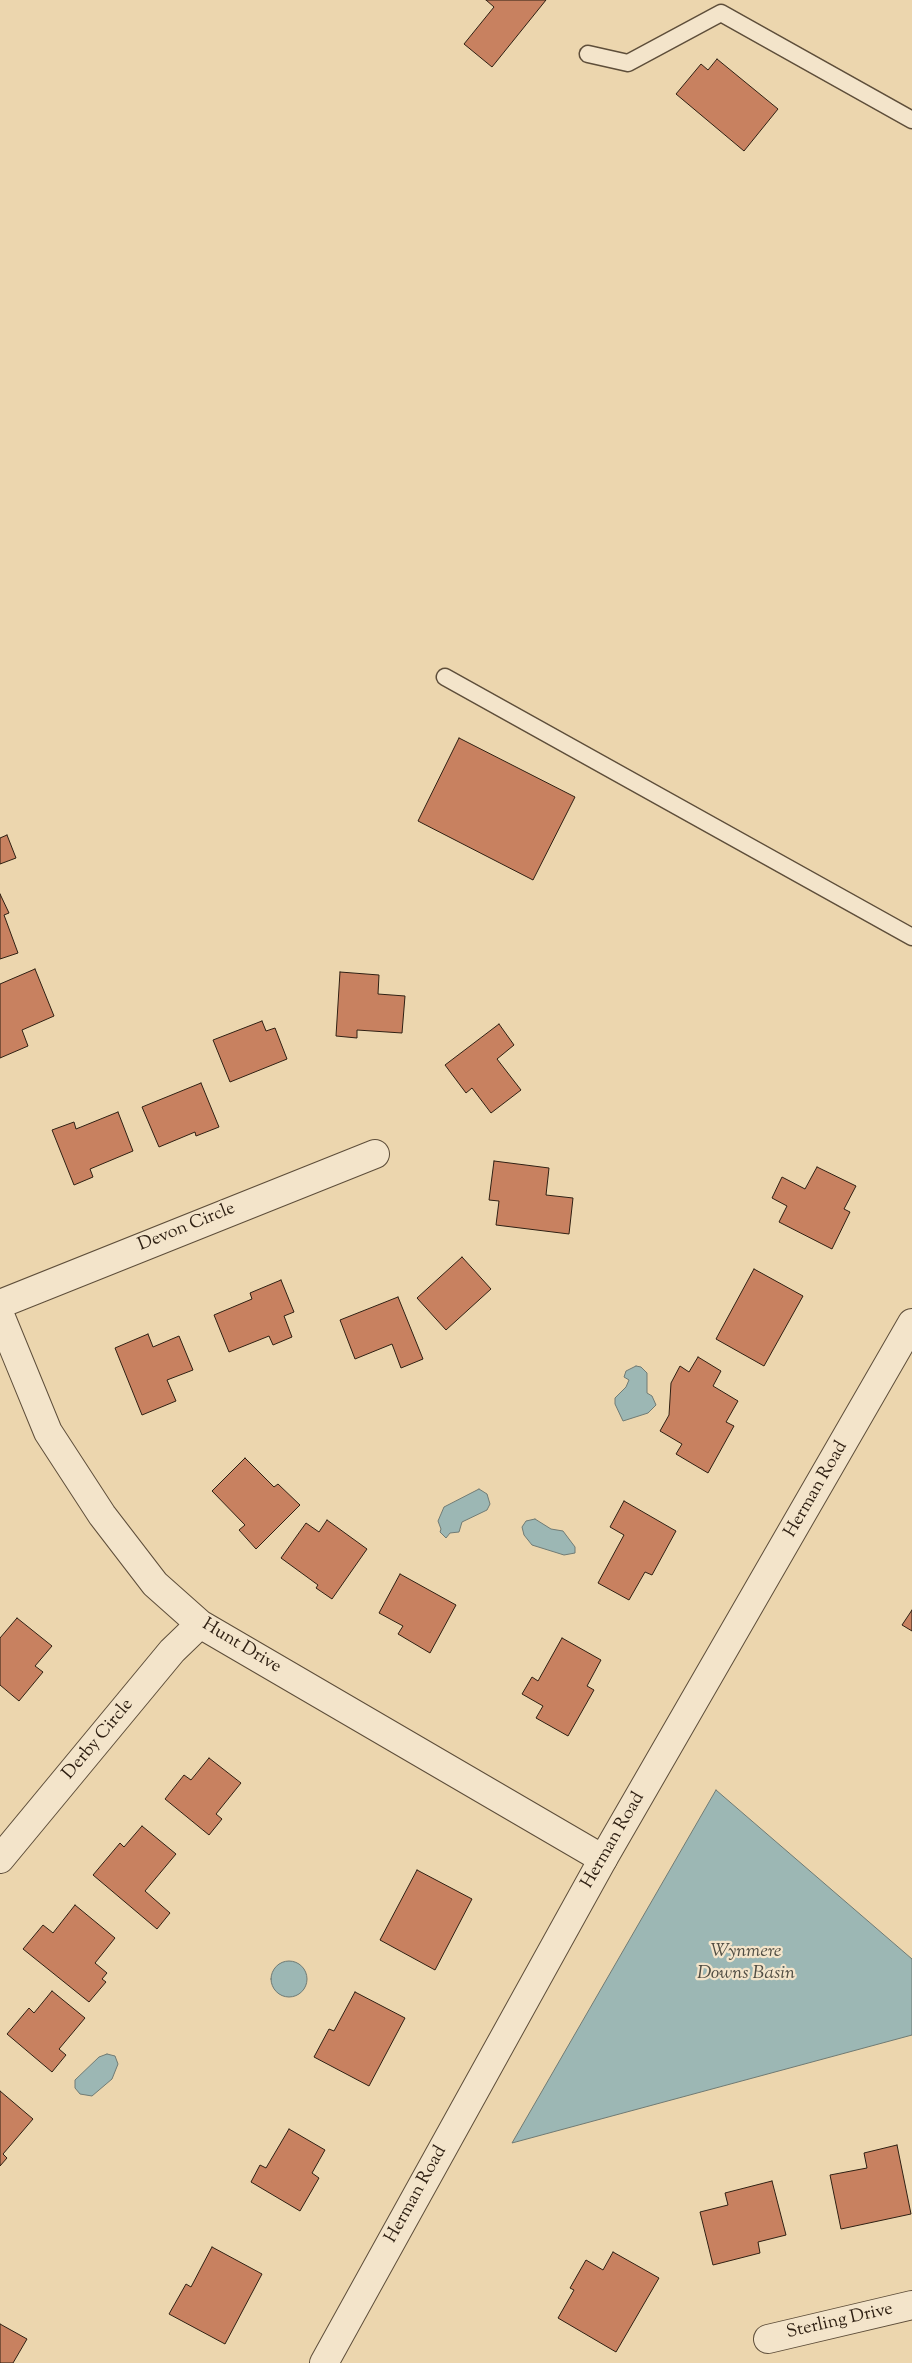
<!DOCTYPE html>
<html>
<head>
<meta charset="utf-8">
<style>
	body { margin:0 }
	canvas { display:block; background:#ecd6ae }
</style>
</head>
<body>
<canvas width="912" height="2363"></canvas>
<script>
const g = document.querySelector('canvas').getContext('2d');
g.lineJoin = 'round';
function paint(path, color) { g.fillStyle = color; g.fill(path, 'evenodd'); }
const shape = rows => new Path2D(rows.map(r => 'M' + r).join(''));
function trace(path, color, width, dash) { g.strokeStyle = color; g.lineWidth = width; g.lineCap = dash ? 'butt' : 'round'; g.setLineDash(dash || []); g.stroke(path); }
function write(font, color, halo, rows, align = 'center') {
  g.font = font + ' "Sorts Mill Goudy",serif'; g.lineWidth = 4.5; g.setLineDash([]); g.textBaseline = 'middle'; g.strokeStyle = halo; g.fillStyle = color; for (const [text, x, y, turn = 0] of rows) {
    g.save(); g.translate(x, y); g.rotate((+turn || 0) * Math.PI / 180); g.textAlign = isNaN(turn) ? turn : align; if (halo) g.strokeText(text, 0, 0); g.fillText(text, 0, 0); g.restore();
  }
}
const water = shape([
	[636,1366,641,1367,647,1373,647,1393,652,1396,656,1405,648,1413,623,1421,615,1404,615,1398,626,1387,629,1380,624,1377,626,1371,636,1366],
	[479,1489,487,1494,490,1504,487,1510,462,1522,459,1532,450,1533,446,1538,440,1532,441,1529,438,1521,444,1507,479,1489],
	[535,1519,551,1529,563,1531,575,1547,575,1553,564,1555,532,1545,524,1535,522,1527,526,1521,535,1519],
	[716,1790,912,1959,912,2035,512,2143,716,1790],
	'271 1979a18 18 0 1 1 36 0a18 18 0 1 1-36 0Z',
	[107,2054,115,2056,118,2064,112,2079,92,2096,80,2094,75,2088,75,2080,99,2057,107,2054]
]);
const building = shape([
	[486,0,546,0,492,67,464,44,494,7,486,0],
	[717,59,778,109,744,151,676,94,701,64,708,70,717,59],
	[459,738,575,797,533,880,418,821,459,738],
	[7,835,16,858,0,864,0,838,7,835],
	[0,894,9,913,4,915,18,953,0,959,0,894],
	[35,969,54,1016,22,1030,28,1046,0,1058,0,984,35,969],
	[340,972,379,975,378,994,405,996,402,1033,357,1030,357,1038,336,1036,340,972],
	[262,1021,266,1031,275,1028,287,1059,230,1082,213,1040,262,1021],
	[499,1024,514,1045,497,1059,521,1090,491,1113,472,1088,466,1093,445,1065,499,1024],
	[201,1083,219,1127,196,1136,195,1132,159,1147,142,1107,201,1083],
	[118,1112,133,1151,90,1169,93,1177,74,1185,52,1130,74,1122,76,1129,118,1112],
	[494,1161,549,1168,546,1195,573,1198,569,1234,496,1225,499,1201,489,1200,494,1161],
	[817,1167,856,1186,844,1209,850,1212,832,1249,779,1222,787,1206,772,1198,782,1177,805,1189,817,1167],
	[462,1257,491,1289,446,1330,417,1298,462,1257],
	[754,1269,803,1296,764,1366,716,1339,754,1269],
	[281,1280,294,1312,284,1316,292,1337,273,1345,269,1336,229,1352,214,1315,252,1299,250,1293,281,1280],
	[398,1297,423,1359,401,1368,392,1344,355,1359,340,1320,398,1297],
	[148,1334,153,1347,179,1336,193,1370,167,1380,176,1401,142,1415,115,1348,148,1334],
	[698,1357,721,1371,713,1386,738,1401,726,1422,734,1426,708,1473,676,1454,682,1444,660,1431,669,1415,671,1383,680,1366,689,1372,698,1357],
	[245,1458,274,1487,278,1484,300,1505,256,1549,239,1530,245,1525,212,1491,245,1458],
	[624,1501,676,1531,652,1575,645,1572,629,1600,598,1583,624,1535,610,1527,624,1501],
	[327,1520,367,1549,332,1599,316,1588,318,1585,281,1558,306,1523,319,1532,327,1520],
	[400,1574,456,1605,430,1653,398,1634,403,1626,379,1613,400,1574],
	[912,1610,912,1631,902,1625,912,1610],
	[17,1618,52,1646,35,1666,43,1672,19,1701,0,1685,0,1638,17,1618],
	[562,1638,601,1660,587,1686,594,1690,568,1736,536,1718,543,1706,522,1694,532,1677,538,1681,562,1638],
	[209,1758,241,1783,216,1814,222,1819,209,1835,165,1799,184,1775,191,1780,209,1758],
	[142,1826,176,1854,145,1891,170,1913,157,1929,93,1875,120,1843,124,1847,142,1826],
	[417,1870,472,1899,435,1970,380,1940,417,1870],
	[75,1905,115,1938,95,1963,107,1973,102,1979,106,1982,89,2002,23,1949,43,1925,53,1933,75,1905],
	[52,1991,85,2018,59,2049,66,2055,52,2072,7,2034,29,2008,34,2013,52,1991],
	[355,1992,405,2018,369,2086,314,2057,329,2029,334,2031,355,1992],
	[0,2091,33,2119,3,2154,7,2158,0,2166,0,2091],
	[289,2129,325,2150,312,2173,319,2178,300,2211,251,2182,260,2165,266,2168,289,2129],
	[897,2145,911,2214,841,2229,830,2175,867,2168,864,2153,897,2145],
	[772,2181,786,2235,758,2242,760,2253,713,2265,700,2212,728,2205,725,2193,772,2181],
	[212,2247,262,2274,225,2344,169,2314,186,2284,191,2287,212,2247],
	[613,2252,659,2278,616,2352,558,2318,574,2290,570,2288,586,2260,603,2270,613,2252],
	[0,2324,27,2339,13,2363,0,2363,0,2324]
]);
const service = shape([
	[588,54,628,63,721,13,912,120],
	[445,677,912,937]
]);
const minor = shape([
	[0,1304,375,1154],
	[0,1315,48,1432,102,1515,155,1584,200,1624,603,1859],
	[0,1859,172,1651,200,1624],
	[768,2339,912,2305]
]);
const tertiary = shape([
	[324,2363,603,1859,912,1323]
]);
const streetNames = [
	["Devon Circle",187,1228,-22],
	["Herman Road",817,1490,-60],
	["Hunt Drive",241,1647,31],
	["Derby Circle",99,1740,-50],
	["Herman Road",614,1841,-60],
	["Herman Road",417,2195,-61],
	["Sterling Drive",840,2322,-13]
];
const waterNames = [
	["Wynmere",746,1953],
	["Downs Basin",746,1975]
];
paint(water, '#9cb7b4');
trace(water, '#707b74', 1);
paint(building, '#c88160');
trace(building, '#2f2013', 1);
trace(service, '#5e4e3a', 19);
trace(minor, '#5e4e3a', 30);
trace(tertiary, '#5e4e3a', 30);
trace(service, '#f3e4ca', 16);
trace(minor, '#f3e4ca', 28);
trace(tertiary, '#f3e4ca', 28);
write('18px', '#2f2013', '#f3e4ca', streetNames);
write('italic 19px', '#504d43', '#f3e4ca', waterNames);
</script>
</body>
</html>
